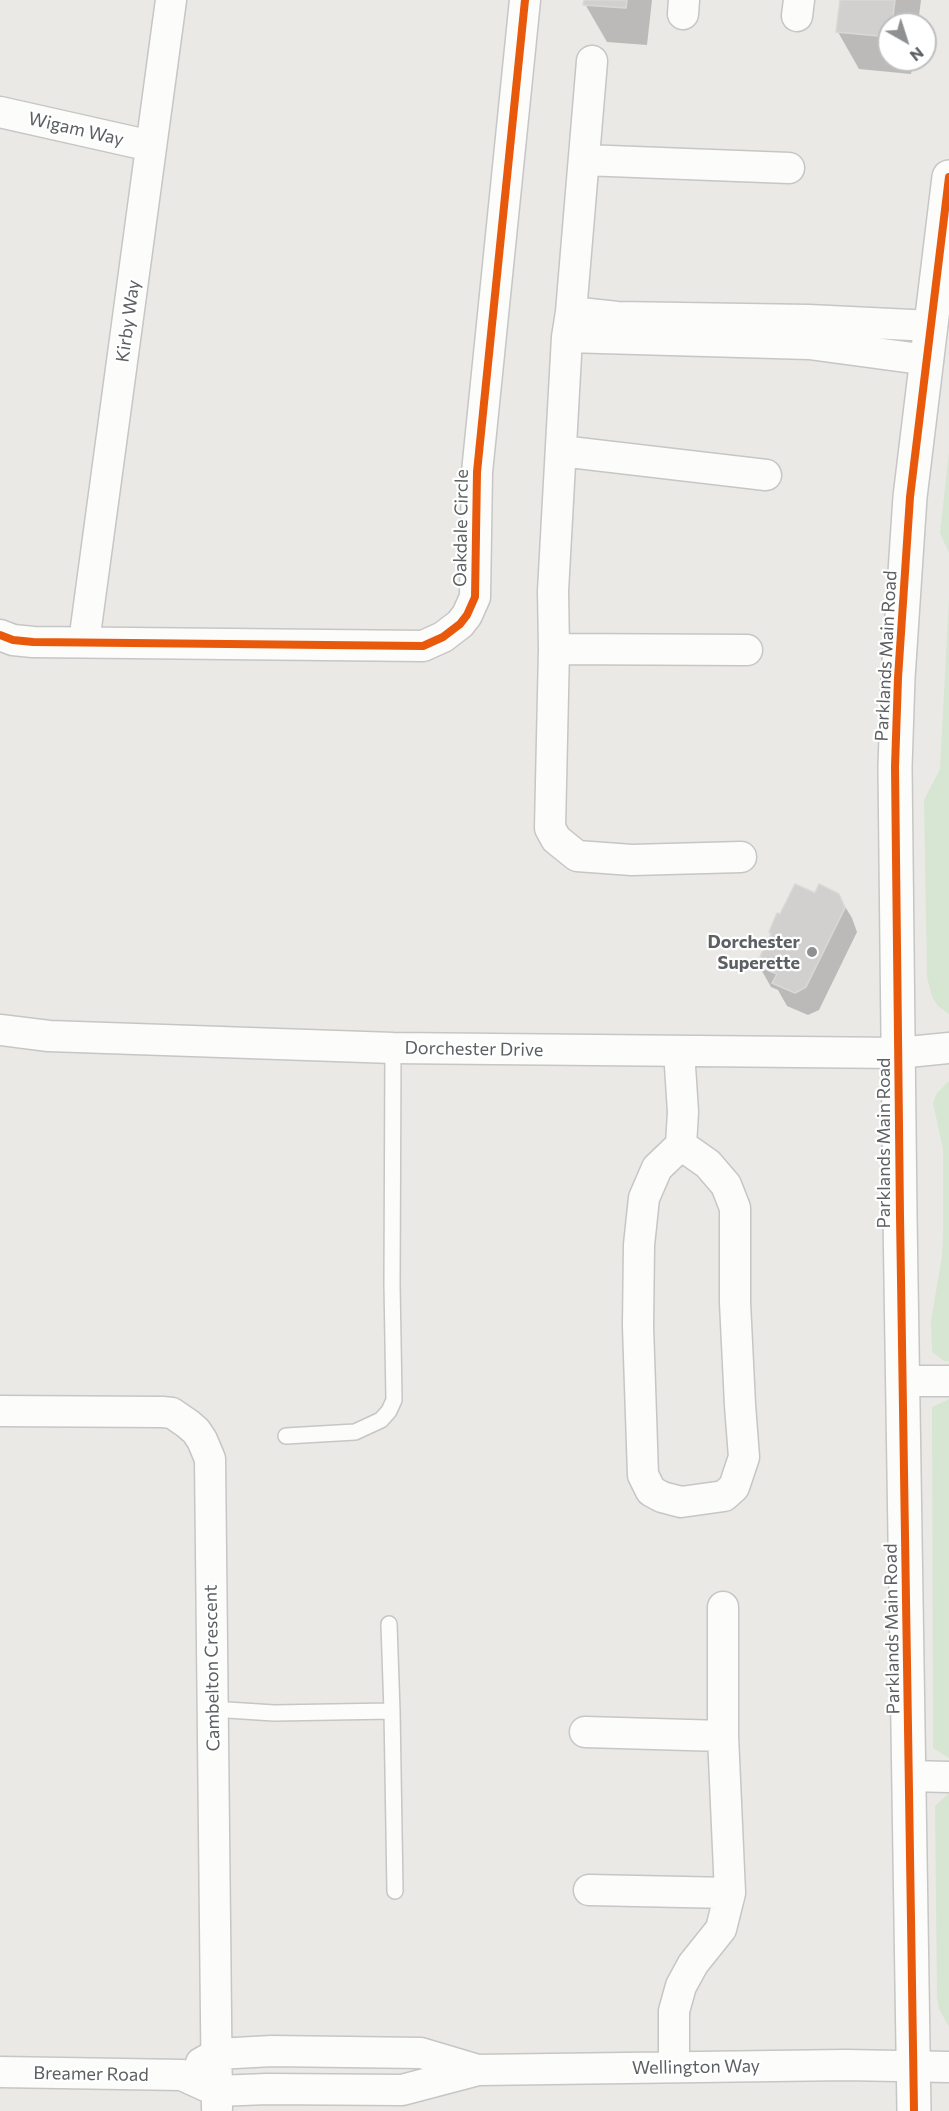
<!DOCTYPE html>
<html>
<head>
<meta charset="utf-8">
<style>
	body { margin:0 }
	#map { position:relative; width:949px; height:2111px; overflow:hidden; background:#ebe9e6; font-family:Commissioner,sans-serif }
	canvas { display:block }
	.north { position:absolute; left:877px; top:12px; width:60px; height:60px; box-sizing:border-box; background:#fff; border:2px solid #bebfc1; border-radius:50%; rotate:141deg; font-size:16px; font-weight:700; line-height:24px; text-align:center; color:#5c6063 }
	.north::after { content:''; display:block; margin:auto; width:21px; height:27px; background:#8e9091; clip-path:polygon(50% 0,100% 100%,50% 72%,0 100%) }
</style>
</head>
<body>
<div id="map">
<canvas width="949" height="2111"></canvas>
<div class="north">N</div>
</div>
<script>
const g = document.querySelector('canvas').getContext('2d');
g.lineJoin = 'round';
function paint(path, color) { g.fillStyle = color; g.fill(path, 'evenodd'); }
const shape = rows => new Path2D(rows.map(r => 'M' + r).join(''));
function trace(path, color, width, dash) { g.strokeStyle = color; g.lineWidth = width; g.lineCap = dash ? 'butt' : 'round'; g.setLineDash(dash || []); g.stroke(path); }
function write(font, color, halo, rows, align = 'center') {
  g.font = font + ' Commissioner,sans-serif'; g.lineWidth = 4.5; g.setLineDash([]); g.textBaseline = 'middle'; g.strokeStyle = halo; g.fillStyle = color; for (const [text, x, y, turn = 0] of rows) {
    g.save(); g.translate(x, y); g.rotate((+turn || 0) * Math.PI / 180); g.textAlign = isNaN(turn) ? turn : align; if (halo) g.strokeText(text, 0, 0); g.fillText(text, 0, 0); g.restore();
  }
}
const green = shape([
	[949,452,949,553,940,533],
	[949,597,949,1014,938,1006,932,997,927,977,924,800,940,769],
	[949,1081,949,1361,944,1361,932,1352,931,1321,942,1256,943,1231,943,1149,933,1103,937,1093],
	[949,1399,949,1758,933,1748,932,1407],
	[949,1793,949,2027,939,2009,937,1997,935,1806]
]);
const shadow = shape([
	[586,0,652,0,647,45,607,42,585,4],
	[842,0,921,0,918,24,889,24,889,60,913,60,911,74,859,69,838,32],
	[816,895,838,895,852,918,857,932,819,1010,808,1015,787,1006,778,990,771,987,758,964,781,916]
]);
const building = shape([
	[584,0,627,0,626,8,583,5,584,0],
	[840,0,895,0,892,24,889,24,889,37,836,32,840,0],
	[795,884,815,893,819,884,839,894,845,908,806,987,795,993,772,983,777,974,756,965,771,934,769,932,777,913,780,914,795,884]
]);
const service = shape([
	[286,1436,355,1432,381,1420,389,1411,394,1400,392,1284,393,1048],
	[389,1624,392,1711],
	[212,1709,274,1713,392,1711,395,1891]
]);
const minor = shape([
	[683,14,684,0],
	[797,16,799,0],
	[592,61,571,312,567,337,553,591,554,649,550,828,556,839,577,856,632,860,741,857],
	[0,112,151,146],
	[584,160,789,168],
	[571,312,617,317,809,320,932,326],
	[567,337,809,344,928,360],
	[561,451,766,475],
	[0,635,13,640,33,642,423,646,443,637,460,624,467,615,475,597,477,472,525,0],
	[84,642,171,0],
	[554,649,747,650],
	[0,1030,49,1036,393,1048,898,1053,949,1048],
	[679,1051,683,1112,681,1145,708,1164,726,1185,735,1208,735,1302,740,1405,744,1457,734,1487,724,1496,681,1502,662,1497,651,1491,643,1475,638,1326,639,1245,644,1198,657,1168,681,1145],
	[902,1381,949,1381],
	[0,1411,162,1412,172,1413,188,1424,196,1431,202,1440,210,1459,217,2108],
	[585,1732,723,1736],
	[909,1776,949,1777],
	[589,1890,730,1893],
	[201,2063,217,2054,272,2051,421,2053,478,2070],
	[674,2067,674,2011,681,1986,693,1964,721,1929,730,1893,723,1736,723,1607],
	[0,2072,182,2075,217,2091,267,2089,402,2090,478,2070,846,2065,949,2067]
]);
const tertiary = shape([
	[914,2111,900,1216,895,767,898,678,910,497,949,177]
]);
const cycleway = shape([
	[0,635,13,640,33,642,423,646,443,637,460,624,467,615,475,597,477,472,525,0],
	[914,2111,900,1216,895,767,898,678,910,497,949,177]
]);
const markers = [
	[812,952,6,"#8e9091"]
];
const streetNames = [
	["Wigam Way",76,129,13],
	["Kirby Way",128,321,-82],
	["Oakdale Circle",461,528,-89],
	["Parklands Main Road",886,656,-87],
	["Dorchester Drive",474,1049,1],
	["Parklands Main Road",884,1143,-90],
	["Parklands Main Road",892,1629,-91],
	["Cambelton Crescent",212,1668,-91],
	["Wellington Way",696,2067,-1],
	["Breamer Road",91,2074,1]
];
const poiNames = [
	["Dorchester",800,942],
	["Superette",800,963]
];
paint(green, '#d7e5d3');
paint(shadow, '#0003');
paint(building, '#d2d0cf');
trace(building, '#dad8d6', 1.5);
trace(service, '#c6c6c6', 18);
trace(minor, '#c6c6c6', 33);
trace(tertiary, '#c6c6c6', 36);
trace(service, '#fcfcfb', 15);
trace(minor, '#fcfcfb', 30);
trace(tertiary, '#fcfcfb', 33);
trace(cycleway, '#e8590c', 8);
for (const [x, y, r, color] of markers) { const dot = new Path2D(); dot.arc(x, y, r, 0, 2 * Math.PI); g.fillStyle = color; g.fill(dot); trace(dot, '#fff', 2); }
write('18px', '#5c6063', '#fff', streetNames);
write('bold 18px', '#5c6063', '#fff', poiNames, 'right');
</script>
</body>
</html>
